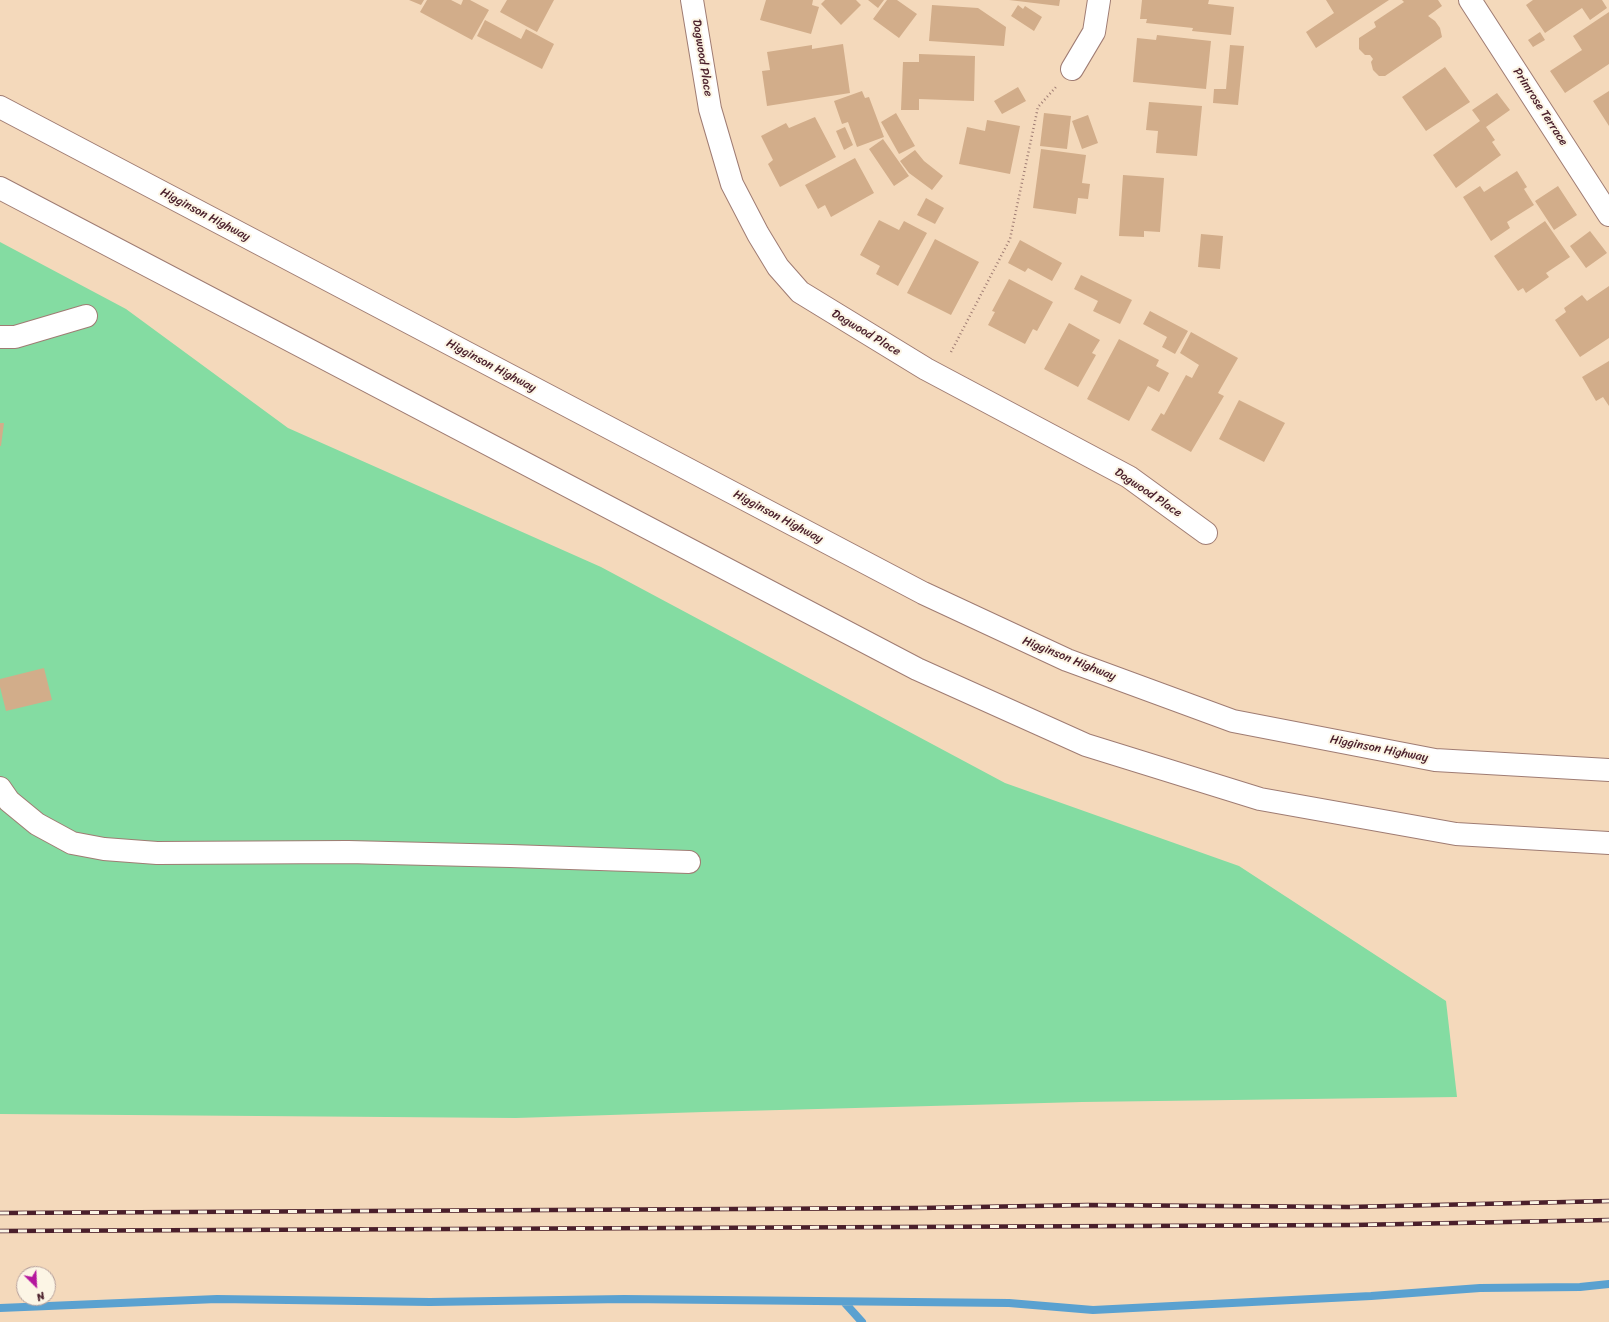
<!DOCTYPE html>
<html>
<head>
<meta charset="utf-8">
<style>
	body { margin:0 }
	#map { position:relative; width:1609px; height:1322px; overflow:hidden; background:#f4d9bb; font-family:Sriracha,sans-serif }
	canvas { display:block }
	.north { position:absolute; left:16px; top:1266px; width:40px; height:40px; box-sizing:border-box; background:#fcf5e5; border:1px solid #b59f9b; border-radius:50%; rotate:156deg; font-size:11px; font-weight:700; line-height:16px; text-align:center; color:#4a1f2b }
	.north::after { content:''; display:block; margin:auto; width:14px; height:18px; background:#b5179e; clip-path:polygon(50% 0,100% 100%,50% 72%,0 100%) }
</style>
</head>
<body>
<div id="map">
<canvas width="1609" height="1322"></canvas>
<div class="north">N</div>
</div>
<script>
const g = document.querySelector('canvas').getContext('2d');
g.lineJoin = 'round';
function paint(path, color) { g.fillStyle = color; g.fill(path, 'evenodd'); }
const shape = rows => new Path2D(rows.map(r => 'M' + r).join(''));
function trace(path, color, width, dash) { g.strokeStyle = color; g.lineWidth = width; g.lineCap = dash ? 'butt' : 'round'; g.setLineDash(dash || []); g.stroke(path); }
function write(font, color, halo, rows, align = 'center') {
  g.font = font + ' Sriracha,sans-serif'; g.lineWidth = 4; g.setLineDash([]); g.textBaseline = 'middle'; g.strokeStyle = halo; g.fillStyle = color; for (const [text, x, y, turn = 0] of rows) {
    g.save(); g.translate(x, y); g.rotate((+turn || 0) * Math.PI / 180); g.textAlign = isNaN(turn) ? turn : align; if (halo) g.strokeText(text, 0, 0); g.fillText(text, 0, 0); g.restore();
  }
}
const green = shape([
	[0,242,126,309,288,428,601,567,1005,783,1239,866,1446,1001,1457,1097,1082,1102,704,1112,516,1118,0,1114]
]);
const stream = shape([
	[844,1302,862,1322],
	[0,1308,217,1299,430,1302,624,1299,1009,1303,1093,1310,1371,1296,1480,1288,1580,1287,1609,1284]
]);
const building = shape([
	[409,0,424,0,421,5],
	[427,0,451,0,461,5,463,0,470,0,489,10,472,40,420,12],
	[507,0,554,0,537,32,500,12],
	[766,0,813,0,812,5,819,7,811,34,760,20],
	[825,0,856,0,861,5,841,25,821,4],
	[868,0,884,0,878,8],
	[887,0,897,0,917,14,899,38,873,19],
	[1009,0,1060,0,1059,6],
	[1142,0,1209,0,1208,4,1234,7,1231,35,1192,31,1193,28,1146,23,1147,19,1140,19],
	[1326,0,1389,0,1316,48,1306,32,1334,13],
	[1402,0,1438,0,1442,6,1428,16,1435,21,1440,28,1442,37,1385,76,1379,76,1373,70,1371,62,1373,59,1370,55,1365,55,1359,49,1359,38,1376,27,1374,22,1404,2],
	[1533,0,1602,0,1607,8,1590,20,1582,8,1545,33,1526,5],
	[932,5,978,8,1006,27,1004,46,929,41],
	[1018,5,1023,9,1025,6,1042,17,1034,31,1011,16],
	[1609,12,1609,64,1565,93,1550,71,1582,50,1573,36],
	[485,20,521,39,526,29,554,44,542,69,477,36],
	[1540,32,1545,40,1533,47,1528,40],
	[1157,35,1211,41,1206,89,1133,82,1137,38,1156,40],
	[843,44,850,93,767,106,762,71,770,70,767,52,812,45,812,49],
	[1230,45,1244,46,1238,105,1213,103,1214,89,1226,89],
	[919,54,975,56,974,101,919,99,919,110,901,110,903,62,919,62],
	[1445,67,1470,102,1426,131,1402,97],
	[1018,87,1026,101,1002,114,994,101],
	[862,91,865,98,869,97,884,137,857,147,848,122,842,124,834,101],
	[1609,91,1609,126,1593,101],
	[1497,93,1510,110,1486,127,1495,140,1492,142,1501,155,1456,188,1433,155,1480,121,1472,110],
	[1149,102,1202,106,1197,156,1156,153,1158,131,1146,130],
	[896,113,915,146,899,154,881,122],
	[1044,113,1071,116,1067,149,1040,146],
	[1088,115,1098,143,1082,149,1072,121],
	[815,117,836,157,780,187,768,164,773,160,761,136,786,123,789,128],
	[987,120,1020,126,1010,174,959,164,967,127,985,131],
	[845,127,853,145,844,150,836,131],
	[883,139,909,176,894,186,869,149],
	[1041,149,1086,155,1082,183,1090,184,1088,199,1078,198,1076,214,1033,208],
	[915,150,924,161,943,176,932,190,909,173,900,161],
	[855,158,874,193,831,217,825,205,818,209,805,185],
	[1517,171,1527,187,1524,189,1534,205,1507,222,1510,228,1491,241,1463,197,1480,186,1484,192],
	[1123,175,1164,178,1160,232,1144,231,1144,237,1119,236],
	[1558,186,1577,215,1554,230,1535,201],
	[926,198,944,208,935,224,917,215],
	[879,220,899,230,904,221,927,233,898,286,876,274,880,266,860,255],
	[1545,221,1570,257,1546,273,1549,277,1526,293,1523,288,1518,291,1494,256],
	[1590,231,1607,253,1586,268,1570,246],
	[1201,234,1223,236,1220,269,1198,267],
	[935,239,979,262,951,315,907,293],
	[1020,240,1062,263,1052,281,1028,268,1025,272,1008,263],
	[1081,275,1132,300,1120,324,1093,311,1098,301,1074,289],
	[1009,279,1053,302,1037,331,1033,329,1025,344,988,325,995,312,992,311],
	[1609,286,1609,338,1580,357,1555,320,1566,312,1564,308,1582,295,1587,301],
	[1150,311,1188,331,1175,354,1162,347,1167,337,1143,324],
	[1069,323,1100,340,1092,353,1096,355,1078,387,1044,369],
	[1191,332,1238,358,1218,393,1224,396,1191,452,1151,430,1161,413,1164,415,1186,375,1192,378,1199,365,1180,353],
	[1119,339,1159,360,1156,366,1169,373,1159,392,1148,386,1129,421,1087,399],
	[1609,361,1609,406,1603,397,1596,401,1582,377],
	[1239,400,1285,423,1264,462,1219,439],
	[0,423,4,423,1,446,0,446],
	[44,668,52,700,6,711,0,687,0,679]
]);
const path = shape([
	[951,352,1010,239,1038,107,1056,87]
]);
const minor = shape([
	[692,0,710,109,732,184,758,234,778,267,800,292,926,369,1129,477,1206,533],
	[1470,0,1609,215],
	[1072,69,1094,32,1099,0],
	[0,337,15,337,86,316],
	[0,788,9,801,37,824,72,843,104,849,157,853,348,852,510,856,689,862]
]);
const highway = shape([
	[0,107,923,593,1067,660,1233,721,1435,760,1609,770],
	[0,188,917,669,1086,745,1260,799,1456,834,1609,843]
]);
const rail = shape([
	[0,1213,920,1208,1088,1205,1349,1207,1609,1201],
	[0,1231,1353,1225,1609,1220]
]);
const streetNames = [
	["Dagwood Place",702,58,81],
	["Primrose Terrace",1540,107,57],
	["Higginson Highway",205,215,28],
	["Dagwood Place",866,333,31],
	["Higginson Highway",491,366,28],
	["Dagwood Place",1148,493,34],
	["Higginson Highway",778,517,28],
	["Higginson Highway",1069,659,22],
	["Higginson Highway",1379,749,11]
];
paint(green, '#84dca2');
trace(stream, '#5aa1d0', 8);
paint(building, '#d2ad8a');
trace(minor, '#9f7c73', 24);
trace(highway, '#9f7c73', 24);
trace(path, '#9f7c73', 2.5, [1, 3]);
trace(minor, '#fff', 22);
trace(highway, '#fff', 22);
trace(rail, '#4a1f2b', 4.5);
trace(rail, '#fcf5e5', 3, [9]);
write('12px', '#4a1f2b', '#fcf5e5', streetNames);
</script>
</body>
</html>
